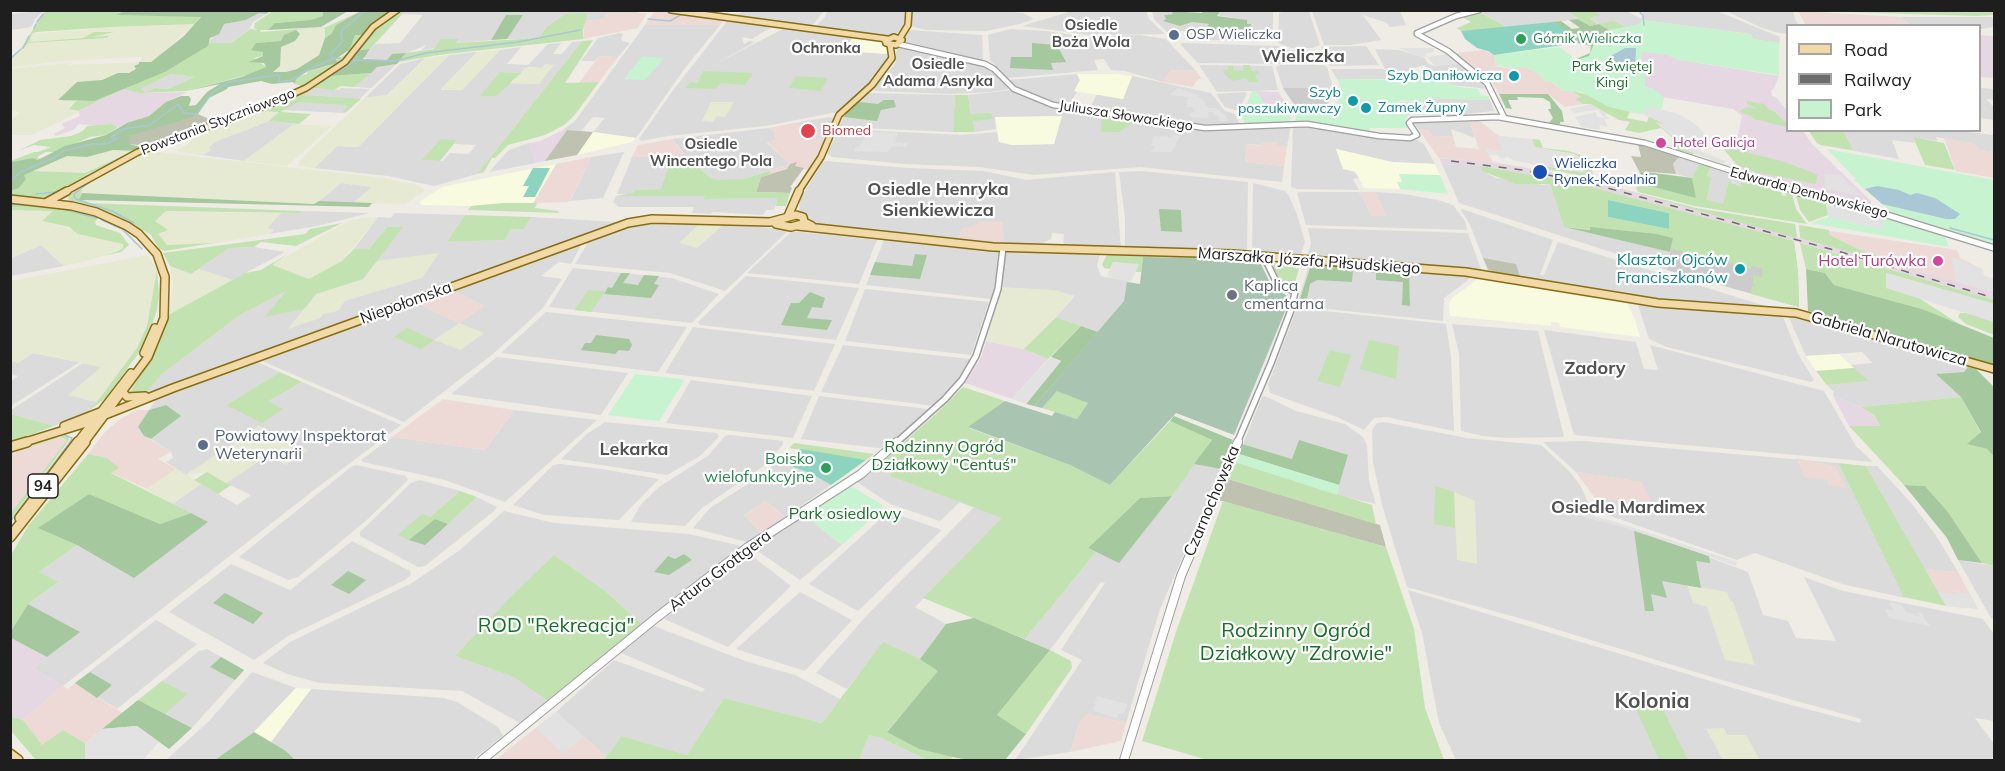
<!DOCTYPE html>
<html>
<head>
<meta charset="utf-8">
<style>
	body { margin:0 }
	#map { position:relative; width:2005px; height:771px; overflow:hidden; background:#eeece5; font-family:Mulish,sans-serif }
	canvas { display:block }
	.frame { position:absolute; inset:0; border:12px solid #1e1e1e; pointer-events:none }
	.legend { position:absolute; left:1786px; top:24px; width:195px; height:108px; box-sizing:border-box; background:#fff; border:2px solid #a5a5a5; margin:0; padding:8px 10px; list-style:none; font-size:18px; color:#1e1e1e }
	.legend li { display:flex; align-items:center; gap:12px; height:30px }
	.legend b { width:30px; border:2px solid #a5a5a5 }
</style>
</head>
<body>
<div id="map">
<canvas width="2005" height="771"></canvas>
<div class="frame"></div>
<ul class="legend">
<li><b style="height:8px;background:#f1daa7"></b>Road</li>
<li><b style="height:8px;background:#6c6c6c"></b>Railway</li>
<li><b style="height:16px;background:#c7f3d0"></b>Park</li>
</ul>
</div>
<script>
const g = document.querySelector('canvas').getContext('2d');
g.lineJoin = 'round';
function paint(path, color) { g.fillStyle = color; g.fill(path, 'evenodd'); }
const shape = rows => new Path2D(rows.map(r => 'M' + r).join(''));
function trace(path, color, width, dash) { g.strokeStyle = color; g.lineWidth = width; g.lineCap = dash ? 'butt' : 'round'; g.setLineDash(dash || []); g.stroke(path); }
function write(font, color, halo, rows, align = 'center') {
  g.font = font + ' Mulish,sans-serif'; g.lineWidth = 4.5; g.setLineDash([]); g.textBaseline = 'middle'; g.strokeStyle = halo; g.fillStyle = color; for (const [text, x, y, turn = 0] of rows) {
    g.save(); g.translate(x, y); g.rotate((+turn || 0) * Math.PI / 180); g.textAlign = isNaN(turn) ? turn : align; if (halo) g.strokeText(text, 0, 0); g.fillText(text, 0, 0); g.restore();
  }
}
const residential = shape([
	[1494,10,1566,11,1578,19,1509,28,1480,12],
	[43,11,35,19,32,20,35,20,31,27,11,30,11,14],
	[405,11,639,11,638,13,606,13,604,19,585,21,588,14,546,28,538,38,528,39,507,39,522,15,506,15,491,40,455,43,421,51,426,45,387,61,363,58,375,44,400,43,423,15,401,14],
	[745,11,824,11,811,27,733,16],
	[828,11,905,11,906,18,905,25,895,35,886,37,814,28,824,18],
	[911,11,1003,11,1023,13,1034,19,1020,24,986,31,926,30,910,26],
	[1072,11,1146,11,1149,19,1165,34,1090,35,1022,26],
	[1152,11,1171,11,1174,14,1164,15,1166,19,1164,21,1180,26,1192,22,1209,24,1206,30,1232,29,1237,30,1238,35,1251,36,1250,24,1247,24,1246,20,1216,15,1220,11,1273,12,1273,41,1200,40,1187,31,1167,32,1154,19],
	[1312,11,1400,11,1406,25,1390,27,1387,23,1363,15,1381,40,1351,45,1324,45],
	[1578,11,1627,11,1641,19,1644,11,1717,11,1780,37,1779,43,1753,39,1751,34,1642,20,1640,24,1626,28,1599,24],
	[1726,11,1793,11,1795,19,1799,25,1788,26,1787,34,1779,33,1762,28],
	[1282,12,1309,12,1320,45,1312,48,1292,48,1278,43,1279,13],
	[259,13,266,14,253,22,249,29,231,43,208,43,223,24,246,20],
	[1900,17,1991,17,1994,19,1994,27,1980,29,1980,26,1910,25],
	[728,20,773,26,752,39,742,37,744,44,749,41,755,42,717,63,787,27,853,37,844,51,888,54,887,58,864,90,837,112,766,126,668,136,641,141,639,139,674,89],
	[645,25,720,25,685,68,636,138,593,132,605,118,593,117,581,131,563,130,575,121],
	[1010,29,1046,31,1083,37,1139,35,1166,39,1196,71,1171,70,1163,82,1125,71,1111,70,1104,59,1094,60,1098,70,1007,78,990,60,988,35],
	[910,30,982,35,983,60,906,42,903,38],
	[619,33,623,34,621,39,623,41,630,43,618,57,599,56,595,61,581,61,598,38],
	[582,41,477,174,434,186,388,176,314,168,337,146,358,147,449,55,477,52,441,89,462,90,500,50,521,47,507,64,528,65,548,44,561,43,553,54,562,54,572,42],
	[528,67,542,68,539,84,508,83,500,72,521,73],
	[457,140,454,144,476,145,469,154,450,153,443,161,423,160],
	[1182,43,1279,46,1285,64,1198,63,1180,44],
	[1366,46,1379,65,1330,66,1321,47],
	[897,47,905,47,979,64,989,68,1009,89,990,92,951,94,875,91,873,89,895,64],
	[1375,49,1399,50,1425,58,1428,64,1435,66,1460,63,1488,89,1452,85,1440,80,1424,65,1411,69,1413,74,1419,74,1422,79,1410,79,1385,69],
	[425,58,387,95,365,98,400,64],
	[397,64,371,88,354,87,377,67],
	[1199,65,1272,66,1278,90,1217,92],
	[1280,65,1323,65,1327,67,1332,84,1330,88,1283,88,1276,67],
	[1331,69,1382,69,1400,76,1402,79,1337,79],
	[171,74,196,77,166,89,155,88,145,92,139,89],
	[1077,74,1080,80,1075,91,1077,92,1067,107,1023,90,1013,85,1010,80],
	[1132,76,1211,93,1225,111,1235,114,1241,127,1213,128,1089,110,1097,94,1123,99],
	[313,88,339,90,341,88,370,89,345,113,283,110,300,95],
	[1980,88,1994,89,1994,100,1986,99,1994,107,1994,120,1980,118],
	[1012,90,1053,107,1102,116,1209,130,1286,127,1290,129,1287,147,1247,144,1245,162,1284,166,1282,182,1140,167,1034,175,979,167,904,164,832,157,827,153,840,129,962,135,997,132,999,142,1012,145,1054,144,1061,116,995,118,996,129,975,132,968,95],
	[1245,92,1247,94,1238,111,1225,107,1216,94],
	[868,93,955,95,953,132,839,127,847,110],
	[1426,98,1490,100,1494,111,1456,115,1407,114,1399,102,1427,103],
	[830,117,835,119,825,140,813,138,801,130,799,122],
	[269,121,294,124,244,161,202,155,211,150,207,148,217,141],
	[1416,121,1470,122,1475,138,1451,129,1453,136,1434,137,1428,130,1418,129,1413,122],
	[1293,126,1417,140,1424,144,1435,164,1392,162,1336,149,1359,178,1353,179,1359,190,1297,189,1291,187],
	[769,128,776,134,774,136,777,139,767,143,790,164,743,179,717,181,710,178,694,163,661,189,635,190,633,194,617,194,632,157,675,157,684,153,672,139],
	[1809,131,1958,131,1994,135,1994,152,1981,150,1971,143,1936,137,1937,141,1913,137,1915,143,1892,140,1899,159,1821,145,1817,143],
	[529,143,536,163,489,172,509,150],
	[624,152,603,198,570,201,591,157],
	[1679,157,1699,164,1692,178,1676,174,1673,164],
	[826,161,908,168,984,171,1026,180,1115,172,1121,249,1063,248,1064,234,1052,233,1051,239,1031,248,1005,247,1001,222,962,229,958,242,811,224,807,217,799,212,800,199,823,162],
	[1442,164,1481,166,1483,171,1496,178,1543,185,1550,184,1564,227,1670,252,1667,270,1459,203],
	[1711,167,1733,175,1744,186,1739,186,1732,181,1724,205,1707,200,1711,179,1707,177],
	[1143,171,1248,182,1247,252,1125,249,1125,218,1119,172],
	[341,183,373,187,353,203,319,201],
	[1253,183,1285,191,1289,196,1297,214,1305,242,1300,257,1252,252],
	[1300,192,1359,192,1372,216,1385,216,1376,192,1404,194,1438,200,1453,205,1465,221,1467,230,1306,225,1297,193],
	[616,196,706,196,705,199,778,198,774,210,766,210,763,215,712,212,711,214,692,213,694,207,619,207,613,202],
	[1462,209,1553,240,1540,275,1544,275,1558,242,1772,308,1646,300,1488,271,1470,225,1461,210],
	[302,211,370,213,317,226,269,234,274,230,266,229,281,213,300,213],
	[395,213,465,215,447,242,505,240,511,229,524,229,531,217,616,222,613,225,175,385,146,393,162,374,240,315,342,261,317,293,363,279,387,227,369,249,354,249,378,217,391,218],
	[668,222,742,225,789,230,725,291,670,273,575,264,590,239,625,226],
	[1308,228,1468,233,1482,272,1307,257,1311,243],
	[792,231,877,240,859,284,747,273],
	[884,240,998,252,994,289,991,299,866,285],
	[583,242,571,264,559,262,541,276,562,279,542,309,493,354,404,422,262,361,417,303,459,323,484,306,452,290],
	[41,245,64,266,11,276,11,258],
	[254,247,285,252,232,280,198,269,229,248],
	[1008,251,1100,254,1097,266,1101,276,1128,281,1124,301,1098,332,1056,317,1074,297,1001,287,1005,253],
	[1309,264,1450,273,1470,276,1467,281,1444,298,1443,321,1297,306],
	[573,268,672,278,719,294,692,323,549,307],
	[746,276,859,288,836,340,700,325,698,322],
	[865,289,989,302,971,355,845,341],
	[1638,305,1778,314,1783,317,1798,354,1814,380,1811,382,1667,347,1649,339],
	[1297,308,1446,324,1451,357,1454,431,1386,417,1374,418,1364,430,1337,417,1270,393,1268,385],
	[546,312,687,327,658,372,501,353],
	[1788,316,1819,322,1969,365,1964,372,1937,374,1961,397,1861,407,1833,396,1834,392,1827,385,1868,381,1850,365,1873,363,1862,352,1806,356],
	[1452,324,1538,331,1564,437,1507,438,1483,436,1461,431,1459,354],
	[693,327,835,344,814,391,665,373],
	[1544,330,1636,342,1644,369,1658,370,1650,345,1824,391,1856,446,1873,462,1574,435],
	[843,345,970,359,956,382,935,406,821,392],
	[32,353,80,362,11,406,11,381,18,376,11,374,11,361,18,363],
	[497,357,628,373,601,415,451,394],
	[257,362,280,372,226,405,283,409,269,401,302,382,401,425,318,487,63,686,33,668,79,632,28,604,57,583,39,572,77,545,134,577,207,522,172,504,201,484,237,505,251,495,226,483,268,455,307,451,259,426,186,475,166,462,173,458,171,452,151,439,180,417,166,405,149,410,157,398],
	[83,363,102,367,69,395,97,402,82,415,54,426,11,414,11,410],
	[691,380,812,396,793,438,666,423],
	[819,396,928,409,886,447,878,448,801,439],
	[1265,396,1296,411,1345,424,1363,437,1367,445,1369,481,1376,504,1337,495,1339,486,1239,454,1262,397],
	[514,410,597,420,505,502,445,480,363,462,361,460,392,437,485,450],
	[605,422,717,433,719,437,700,456,667,475,561,459,587,434],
	[1384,422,1467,438,1541,445,1569,471,1580,485,1596,519,1647,534,1748,572,1763,615,1788,621,1796,638,1836,641,1804,577,1843,591,1983,619,1994,634,1994,721,1975,718,1994,744,1994,760,1456,760,1439,723,1422,633,1408,590,1780,702,1860,723,1861,719,1725,681,1526,620,1407,587,1382,505,1373,462,1372,430,1377,423],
	[730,435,783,441,783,444,768,463,702,508,685,526,631,522,641,504,659,487,709,455,725,436],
	[1584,441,1838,463,1905,598,1842,584,1755,553,1737,560,1599,512,1594,497,1650,505,1641,482,1576,472,1543,442],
	[778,461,810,473,831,485,785,517,766,501,744,515,762,533,747,542,693,528,710,508,765,473],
	[560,464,602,469,659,479,619,520,544,515,513,505,553,465],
	[879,464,894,472,890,476,960,502,940,521,890,504,857,482],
	[1194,464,1221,469,1160,609,1126,723,1087,714,1079,724,1070,752,1015,760,1082,660,1061,650,1105,583,1101,582,1050,650,1025,639,1096,552,1119,562,1172,496],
	[356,465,406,476,408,480,368,519,298,577,288,580,239,557,351,467],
	[1866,466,1877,466,1912,504,1935,534,1958,572,1924,569],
	[420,480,460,491,430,517,448,524,477,497,497,507,494,511,425,566,418,567,360,536,360,532,411,483],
	[975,506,1003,518,915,607,946,624,920,659,884,643,847,689,816,673,869,613],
	[504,511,554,523,689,534,741,546,642,624,604,590,554,555,512,595,455,656,515,677,548,701,520,723,462,691,320,683,287,674,263,663,290,642,412,583,460,550],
	[887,513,893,513,942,530,858,611,809,584],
	[804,515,842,545,800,580,756,550,756,546],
	[352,541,410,571,411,575,405,580,288,636,254,660,169,612,231,564,290,590],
	[743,556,752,556,791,586,728,647,664,619],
	[1958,560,1994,566,1994,619,1991,618],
	[800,592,852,620,805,671,736,649],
	[156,620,197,644,117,709,75,683],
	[654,626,745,661,795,675,840,699,822,723,724,698,687,755,622,736,607,757,556,712,614,660,702,692,705,689,621,653],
	[207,649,244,670,192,728,139,700,199,651],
	[252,672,296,688,254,732,215,760,166,760,209,721],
	[311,689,444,698,457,702,498,727,503,736,472,760,295,760,286,751,271,742],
	[869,735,881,738,927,760,859,760]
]);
const commercial = shape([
	[657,11,724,20,720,25,645,25,653,13],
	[1798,11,1900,17,1910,25,1806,25],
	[606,13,647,13,638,28,583,39,585,21,604,19],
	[1484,50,1494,55,1496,65,1499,67,1515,69,1525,67,1538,73,1545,81,1552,82,1562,91,1572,91,1582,98,1576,99,1583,104,1565,107,1548,94,1499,94,1494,85,1456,53],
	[599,56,618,57,599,82,579,83],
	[1171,70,1196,71,1202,79,1198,79,1193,87,1163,82],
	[1478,120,1499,136,1503,152,1486,149,1493,162,1439,158,1418,129,1428,129,1434,137,1453,136,1456,147,1479,149,1470,122],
	[799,122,801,130,812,138,825,140,808,170,794,166,772,174,769,171,790,164,767,142,777,139,774,136,776,134,769,128],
	[1944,138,1972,143,1981,150,1994,152,1994,178,1956,171],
	[672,139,684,154,675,157,632,157,638,145],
	[1277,142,1277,145,1287,147,1284,166,1245,162,1247,144,1260,146,1262,143],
	[591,157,569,202,533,203,556,164],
	[1359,192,1376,192,1386,216,1372,216],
	[978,221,1002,222,1005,247,958,242,962,229,977,225],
	[1829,231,1957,250,1960,258,1982,269,1984,276,1994,279,1994,292,1897,266,1897,262,1858,249,1830,235],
	[452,290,485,306,459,323,417,303],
	[443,399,514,410,485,450,392,437],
	[137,410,149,410,138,427,144,436,171,452,158,459,176,469,147,489,110,472,107,458,88,454,105,432,119,420],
	[60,437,67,440,11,514,11,453],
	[1796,458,1835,466,1847,488,1829,486,1827,480,1805,478],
	[1576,472,1641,482,1650,498,1650,505,1594,497],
	[766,501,785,517,762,533,744,515],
	[1924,569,1958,572,1978,609,1946,606],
	[75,683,122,713,85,743,63,730,42,746,23,720,63,686,68,689],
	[556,712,607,757,604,760,495,760],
	[1087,714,1126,723,1121,741,1070,752,1079,724]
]);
const industrial = shape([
	[1980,35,1994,36,1994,78,1980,77],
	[1642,51,1668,55,1680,60,1779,76,1773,90,1771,90,1772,96,1776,97,1787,111,1788,130,1803,131,1812,144,1871,201,1871,205,1866,206,1796,190,1745,175,1721,146,1735,148,1742,116,1733,109,1662,97,1654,89,1645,87,1645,69,1641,68],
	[123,89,141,93,187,92,166,102,149,116,118,127,112,124,98,126,79,124,73,130,56,136,54,134,65,128,62,125,63,123,80,116,78,111],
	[1256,91,1278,92,1290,108,1267,109],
	[563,130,567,130,545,161,536,163,529,143,540,141],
	[1439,158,1493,162,1579,177,1994,292,1994,300,1794,241,1573,182,1481,166,1446,165,1442,164],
	[986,341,1024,349,1048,359,1012,399,965,383,981,358],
	[1833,396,1861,407,1874,415,1880,426,1849,426],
	[11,638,47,657,33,668,63,686,23,720,11,716]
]);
const education = shape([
	[853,37,879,41,887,46,888,54,844,51],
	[1077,74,1116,74,1132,76,1123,99,1074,91,1080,80],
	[1062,116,1054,144,1012,145,999,142,995,117],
	[593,132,636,138,632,142,577,155],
	[1336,149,1392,162,1435,164,1448,194,1404,189,1364,188,1356,172,1343,169],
	[556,164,533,203,471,206,421,205,419,202,442,187],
	[1481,277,1627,303,1635,320,1640,337,1560,327,1559,323,1553,322,1551,322,1551,326,1450,316,1449,303,1452,298],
	[1839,354,1854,368,1816,371,1806,356],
	[296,688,311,689,271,742,254,732]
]);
const religious = shape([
	[1283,88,1330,88,1328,107,1295,106],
	[1673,238,1794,241,1798,273,1799,307,1667,270]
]);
const construction = shape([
	[198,114,213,121,145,146,130,144,128,141,129,136,144,130],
	[567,130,593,132,577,155,545,161],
	[1638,144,1679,157,1673,164,1676,174,1639,171,1631,156,1641,157],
	[797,162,795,166,804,168,790,187,792,188,790,193,756,192,761,177,787,169,790,164],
	[1483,258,1516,264,1520,277,1494,272,1488,269],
	[1228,479,1380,525,1386,547,1218,500]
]);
const farmland = shape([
	[195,24,153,61,134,66,137,67,133,71,74,86,69,101,76,101,69,106,72,111,79,112,32,135,11,135,11,120,20,112,11,111,11,69,71,63,69,65,139,62,143,57,61,61,11,67,11,60,28,43,107,38,91,38,94,35,111,34,92,33,83,38,29,42,32,34,111,27],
	[326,27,325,41,319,55,297,69,286,72,272,73,280,66,280,47,294,41,296,30],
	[500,50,462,90,440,90,477,52],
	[449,55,358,147,337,146,314,168,297,166,304,156,365,98,388,95,425,58],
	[545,64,554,65,539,84,512,83,525,68,542,68],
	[711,102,734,102,725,117,717,116,713,122,702,121],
	[260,111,279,112,269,121,217,141,208,147,211,149,202,155,176,151,194,140,184,138],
	[294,124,332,126,287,166,244,161],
	[113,150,136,150,101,167,78,174,32,171,67,156,87,157],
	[149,151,383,178,415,184,424,189,423,192,405,204,353,203,372,187,341,183,315,204,82,193,82,190,110,169],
	[11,210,54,211,42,221,123,244,123,248,91,260,64,266,41,245,11,258],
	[166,211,247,213,281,213,267,228,274,230,269,234,212,244,167,245,157,234,167,230,155,221],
	[378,217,342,261,309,279,271,265,347,222,362,218],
	[700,223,724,224,697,248,679,243],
	[439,253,422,278,345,301,338,311,323,314,320,318,288,329,316,294,363,279,376,261],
	[148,255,157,270,147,326,137,349,97,402,68,395,101,367,33,353,18,363,11,361,11,281],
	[170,266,191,274,198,269,232,280,170,314,173,286],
	[1001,287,1054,290,1075,296,1024,349,986,341],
	[459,323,484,333,461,350,434,340],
	[259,426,308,450,286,465,268,455,226,483,207,472,187,475,201,484,172,504,147,489,176,469,186,475],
	[1454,492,1475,501,1477,564,1457,560],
	[1687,585,1727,592,1730,601,1733,602,1755,665,1725,660,1707,607,1693,603],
	[1724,728,1727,735,1746,735,1760,760,1723,760,1706,729]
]);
const grass = shape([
	[126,10,116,15,201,16,195,24,111,27,36,32,32,34,29,42,83,38,94,32,114,32,92,37,109,36,107,38,28,43,11,60,20,50,45,11],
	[1994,10,1994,15,1976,16,1814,11],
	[273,11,323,11,324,16,310,20,275,23,268,30,260,30,261,32,326,27,361,11,336,25,331,34,325,38,325,27,296,30,281,41,256,43,264,52,263,56,254,58,266,67,255,73,186,91,140,93,123,89,78,111,69,109,76,101,91,101,165,72,206,47,208,43,231,43,250,29,258,30,254,28,255,23],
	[171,74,195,77,167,89,155,88,145,92,140,89],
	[399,11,405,11,370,49,358,50,376,27],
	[1566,11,1593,11,1601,15,1589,18,1598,24,1614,21,1626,28,1609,30,1599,24,1590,26],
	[588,13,583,30,583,39,438,55,399,62,406,53,434,49,441,39,458,39,456,43,538,38,546,28,565,14],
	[1481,13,1509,28,1461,31,1457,28,1471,22,1462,17],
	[355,35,362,35,362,38,331,71,284,98,139,151,86,175,89,176,50,198,11,196,11,191,19,188,26,178,23,175,32,171,85,173,145,146,293,91,302,86,294,84,297,77,307,74,308,71,328,66,347,53],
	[593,40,565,83,599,82,574,116,564,125,545,135,508,145,495,158,492,158,484,172,477,174,582,41],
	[1243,65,1250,65,1251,71,1258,71,1259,74,1255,74,1258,82,1249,82,1246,78,1233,81,1225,75,1223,70,1228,70,1228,66,1233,66,1233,70,1244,71],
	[703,71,730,72,753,73,745,85,720,83,716,89,686,88,690,82,697,83],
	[500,72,521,73,496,96,480,96],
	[371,73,354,87,341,86,334,90,313,88,301,95,361,99,346,112,342,112,347,107,346,105,299,102,281,112,311,114,299,124,269,121,279,112,260,111,155,148,305,90,330,76],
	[796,76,828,78,821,91,789,88],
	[1572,91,1589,95,1607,106,1644,115,1630,112,1627,118,1647,122,1649,116,1667,125,1683,146,1681,148,1694,153,1691,156,1671,150,1674,148,1674,139,1661,128,1639,133,1625,130,1630,122,1619,120,1590,104,1583,104,1575,99,1581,97],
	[955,95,968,95,971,114,991,113,993,119,973,121,975,132,953,132],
	[1747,101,1764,104,1769,110,1774,111,1787,124,1787,127,1753,119,1752,116,1743,113,1739,111,1747,107,1758,109,1747,104],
	[1102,116,1133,120,1133,123,1119,132,1101,132],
	[112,124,118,127,106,135,90,137,55,152,46,152,37,157,40,159,48,156,38,160,33,158,11,163,11,161,34,152,38,152,51,147,34,145,18,151,40,140,71,136,83,131,87,126],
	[1809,131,1843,131,1853,150,1821,145,1817,143],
	[1913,137,1944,143,1955,170,1925,165],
	[441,139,457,140,440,161,422,160],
	[1532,139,1540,140,1543,148,1569,151,1591,159,1593,178,1542,168,1547,166,1572,171,1581,169,1586,161,1574,154,1534,147],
	[1721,146,1782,161,1814,173,1817,175,1816,184,1759,173,1738,166],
	[671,160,678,167,694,163,710,178,717,180,743,179,769,171,772,174,761,177,756,192,790,193,786,206,776,206,777,198,704,199,705,196,616,196,633,193,635,190,661,189],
	[1699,164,1711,167,1707,176,1711,178,1707,200,1723,204,1729,181,1739,186,1743,186,1733,175,1783,191,1781,195,1786,196,1785,192,1792,194,1796,209,1807,224,1695,206,1638,192,1636,187,1646,185,1639,171,1695,198,1692,178],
	[1481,166,1573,182,1794,241,1798,273,1799,307,1751,294,1752,286,1756,286,1753,283,1753,275,1762,277,1762,268,1752,266,1751,269,1714,258,1671,249,1673,238,1564,227,1550,184,1516,184,1482,171],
	[1608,200,1669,213,1669,229,1608,217],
	[1618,188,1696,208,1795,224,1797,236,1796,238],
	[82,190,80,200,87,203,302,211,300,213,166,211,155,221,168,230,158,234,167,245,213,243,165,251,159,249,151,235,133,224,98,208,69,200,68,197,75,191],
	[1796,195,1816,200,1846,206,1843,209,1826,204,1828,215,1809,222,1800,210],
	[11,202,61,207,87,213,99,217,95,222,96,225,120,233,129,245,121,252,102,256,118,251,123,248,123,244,78,234,69,227,42,221,53,211,11,210],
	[503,203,537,203,535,208,558,211,559,213,468,210,471,206],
	[465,215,531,217,524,229,511,229,505,240,447,242],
	[342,223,296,246,261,242,254,247,229,248,191,274,170,266,163,253,305,234,310,229],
	[1799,225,1829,230,1830,235,1858,249,1897,262,1897,266,1800,238],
	[387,227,403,227,363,279,316,294,304,309,265,317,286,291,240,315,162,374,146,393,140,395,130,392,158,345,170,314,245,273,261,270,289,253,272,265,309,279,342,261,354,249,369,249],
	[1800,243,1994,300,1994,304,1886,273,1922,300,1967,329,1922,309,1834,285,1825,273,1806,269],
	[1107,255,1144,255,1243,259,1143,257,1141,272,1135,272,1138,265,1113,262,1110,269,1104,268,1102,264],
	[1270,262,1299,269,1293,289,1284,285],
	[157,270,159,294,157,310,149,334,138,354,105,399,82,415,97,402,137,348,147,326],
	[588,290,605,291,591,312,574,310],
	[1960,313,1967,313,1994,322,1994,335,1966,324,1958,317],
	[1056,317,1081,326,1048,359,1024,349],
	[407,328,434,340,421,349,394,337],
	[1369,340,1399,346,1396,379,1360,369],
	[1330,350,1351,355,1340,387,1317,381],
	[1854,368,1869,381,1827,385,1816,371],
	[280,372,302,382,269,401,283,409,262,423,226,405],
	[963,387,1005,401,969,428,1070,465,1110,485,1170,421,1212,440,1172,496,1140,498,1088,548,1096,552,1025,639,923,598,1002,518,890,476,893,472,879,464,936,414],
	[1057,390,1088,403,1077,419,1042,408],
	[1961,397,1981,433,1968,444,1987,449,1994,457,1994,566,1982,563,1948,512,1925,486,1904,485,1849,426,1880,426,1874,415,1861,407],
	[11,414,54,426,11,442],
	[63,436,68,437,69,440,11,519,10,514,67,440,60,437,11,453,11,450],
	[794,443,874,454,866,460,789,448],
	[88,454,107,458,119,468,111,473,191,513,160,524,89,494,39,528,77,545,39,572,58,582,28,604,11,631,11,555,28,526],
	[1235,462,1372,505,1376,524,1228,479],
	[1838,463,1866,466,1946,606,1904,597],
	[207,472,226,483,231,485,218,494,194,480],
	[1435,486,1454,492,1455,528,1434,524],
	[460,491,477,497,448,524,435,519,409,540,398,535,422,514,430,517],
	[1223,501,1386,547,1414,629,1425,708,1444,760,1208,760,1142,741,1176,632],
	[554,555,604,590,642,624,548,701,514,677,455,656,512,595],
	[883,642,923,660,939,671,887,731,919,749,952,757,951,760,927,760,881,738,869,735,859,760,604,760,622,736,687,755,724,698,822,723],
	[1050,650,1071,661,1072,668,1026,734,997,715],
	[162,681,187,694,165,714,138,700],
	[1635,707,1662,708,1688,760,1659,760],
	[10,716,23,720,42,745,63,730,85,743,85,759,87,760,36,760,11,731]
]);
const forest = shape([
	[126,10,260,11,271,11,266,14,259,13,246,20,224,24,219,34,210,38,208,46,165,72,94,101,58,100,77,82,102,80,118,73,129,73,136,69,134,66,139,64,139,62,151,62,184,36,201,17,116,15],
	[323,11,348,11,321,27,268,30,275,23,310,20,323,16],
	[361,11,394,11,362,35,355,35,350,49,336,59,337,63,308,71,297,78,294,84,293,82,272,84,261,81,228,87,227,89,209,98,198,114,192,117,129,136,130,144,144,148,139,151,113,150,87,157,67,156,24,175,26,179,19,188,11,191,12,162,33,158,38,160,65,146,106,135,127,123,149,116,166,102,181,96,189,96,191,99,189,106,196,105,207,92,220,84,186,91,242,77,266,67,264,63,249,62,263,56,263,52,251,50,256,43,281,41,284,35,296,30,300,34,295,41,281,47,280,66,273,72,286,72,297,69,319,55,325,38,331,34,336,25],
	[1220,11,1217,16,1247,20,1247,24,1251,24,1250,30,1219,28,1214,31,1205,30,1209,24,1192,22,1180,26,1163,21,1166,19,1164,15,1173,14,1171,11,1201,13,1205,11],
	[506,15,523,15,507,39,491,40],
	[1578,19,1590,26,1599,24,1609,30,1626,28,1597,54,1582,61,1576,59,1590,53,1591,46,1577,43,1578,41,1569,33,1553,22,1561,21,1572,29,1580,28,1569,20],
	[1032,43,1057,45,1066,62,1051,63,1053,70,1010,68,1011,57,1032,57],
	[370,49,363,59,387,60,392,54,406,53,397,64,377,67,371,73,330,76,353,58,358,50],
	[1499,94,1548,94,1562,111,1564,122,1560,122,1560,124,1549,123,1553,118,1548,109,1551,109,1550,102,1543,98,1517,97,1518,100,1508,100,1512,109,1506,108],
	[884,100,894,100,896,107,881,110,877,121,844,117,852,107,860,102,878,104],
	[1639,171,1692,178,1696,198,1646,185],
	[82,193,314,204,319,201,372,203,369,207,79,200],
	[1159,209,1181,210,1182,232,1161,231],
	[1564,227,1590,230,1590,227,1656,234,1673,238,1670,252],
	[915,254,927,255,920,279,870,275,875,262,912,266],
	[1311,265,1409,272,1410,306,1402,305,1403,282,1376,280,1376,273,1353,270,1352,282,1317,280,1310,284,1306,304,1299,302],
	[1806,269,1825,273,1834,285,1922,309,1994,338,1994,366,1808,311],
	[621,273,630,273,623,283,638,285,644,275,659,276,654,284,659,285,651,298,604,294,608,287,612,288],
	[810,292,825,298,822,308,812,307,807,318,832,320,827,330,781,325,791,303,799,303],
	[1081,326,1098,332,1034,406,1026,404,1061,361,1051,357],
	[596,335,629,339,632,345,629,351,619,350,615,354,581,350,585,343,591,343],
	[1968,367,1976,369,1994,387,1994,457,1987,449,1967,444,1981,432,1961,397,1936,374,1964,372],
	[166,405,181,416,151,439,144,436,138,427,149,410],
	[1174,416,1233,440,1221,469,1194,464,1212,440,1170,421],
	[1299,440,1348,455,1339,485,1239,454,1242,444,1292,459],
	[1904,485,1925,486,1948,512,1982,563,1958,560,1947,538],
	[89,494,160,524,191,513,208,522,134,578,77,545,38,528],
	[1172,496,1119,563,1088,548,1140,498],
	[435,519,448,524,425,545,409,540],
	[1634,531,1709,556,1710,563,1696,561,1701,588,1662,581,1667,598,1651,594,1654,611,1645,611],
	[684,554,692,560,669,575,654,572,668,556,675,559],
	[348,571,366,580,349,594,331,585],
	[225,593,263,613,253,624,213,603],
	[28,604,80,632,47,657,11,638,11,631],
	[974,618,1050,650,997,715,1026,734,1005,760,969,760,952,757,919,749,887,732,938,671,920,659,946,624],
	[221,657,244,670,235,680,210,667],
	[90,672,112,685,97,698,75,683],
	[138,700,192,728,169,749,137,726,102,729],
	[254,732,286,751,295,760,215,760]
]);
const cemetery = shape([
	[1143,257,1243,259,1260,262,1271,285,1287,296,1286,309,1234,435,1176,413,1110,485,1070,465,968,427,1005,401,1052,416,1055,412,1077,419,1088,403,1057,391,1042,408,1034,406,1124,301,1127,282,1140,284]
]);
const park = shape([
	[1641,20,1751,34,1753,39,1779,43,1779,75,1680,60,1668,55,1642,52,1641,68,1645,69,1645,87,1654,89,1664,97,1662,109,1646,108,1643,114,1607,106,1582,92,1562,91,1553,82,1545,81,1538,73,1525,67,1515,69,1496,65,1494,55,1560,47,1576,60,1589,56,1597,36,1609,30,1640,24],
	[642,57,664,58,645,80,624,79],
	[1337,79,1440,80,1458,87,1478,89,1481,95,1488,96,1490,100,1426,98,1428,103,1399,100,1402,109,1407,110,1409,113,1405,121,1409,128,1369,128,1370,134,1330,125,1295,122,1297,113,1301,112,1335,109,1341,90],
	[1252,91,1256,91,1268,109,1290,108,1292,110,1290,121,1245,124,1242,117],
	[1827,149,1994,180,1994,244,1894,214,1854,180,1856,179],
	[1399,174,1440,175,1448,194,1400,189,1397,182,1402,182],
	[1859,210,1884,216,1944,235,1949,247,1810,223,1829,217,1883,229,1881,216,1855,211],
	[635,374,682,379,684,381,659,421,608,415],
	[1239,454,1339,485,1337,495,1235,462],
	[845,487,853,487,881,504,883,508,842,545,804,515]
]);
const pitch = shape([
	[1553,22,1576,36,1577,43,1494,55,1488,51,1477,48,1465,39,1461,31],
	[533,168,550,168,535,197,523,197,529,186,523,186],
	[1608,200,1669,213,1669,229,1608,217],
	[801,449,866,460,831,485,810,473,783,463]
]);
const parking = shape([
	[1398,48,1434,48,1434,52,1425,54,1427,57,1448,54,1460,63,1435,66,1427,57,1421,57],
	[1178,88,1198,95,1198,97,1202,98,1209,108,1215,108,1225,115,1228,121,1220,121,1218,116,1214,115,1213,112,1208,112,1209,118,1191,117,1190,113,1194,112,1193,107,1186,107,1188,97,1169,95],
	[1590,104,1607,114,1605,115,1610,119,1604,119,1608,127,1600,125,1599,130,1582,127,1575,117,1595,112,1598,117,1604,118,1598,110,1575,113,1569,109],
	[1652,107,1678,114,1694,123,1703,132,1704,137,1708,138,1704,147,1700,146,1700,151,1726,161,1723,164,1680,148,1682,145,1655,122,1664,124,1643,114,1646,108],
	[868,132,898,133,895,142,908,143,907,147,893,146,887,152,854,151,856,147,859,147],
	[1173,135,1180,136,1172,152,1151,152,1155,146,1151,146,1153,136,1171,137],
	[1499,136,1532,139,1535,147,1578,156,1588,163,1587,167,1581,169,1586,173,1515,161,1506,156,1506,158,1500,158,1498,155,1488,155,1485,149,1503,152,1498,139],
	[1824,174,1842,175,1849,185,1856,188,1855,191,1863,196,1825,189],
	[1826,205,1881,216,1883,229,1829,217],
	[1952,257,1982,269,1984,276,1994,279,1994,292,1956,282],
	[1113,262,1139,264,1131,282,1107,276],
	[1886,273,1994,304,1994,322,1886,288],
	[1051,357,1061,361,1026,404,1012,399],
	[1562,509,1613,521,1737,562,1736,566,1647,534,1562,511],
	[1954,590,1969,594,1978,609,1946,606,1938,592,1956,594],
	[1889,602,1902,605,1906,612,1915,614,1918,617,1917,613,1921,613,1930,626,1889,618,1885,609,1893,610],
	[1097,696,1127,704,1124,714,1118,714,1117,718,1093,711],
	[556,712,584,737,563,754,536,728],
	[137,726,159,742,143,760,85,760,85,743,102,729]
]);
const plaza = shape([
	[1286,50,1317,51,1321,63,1291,63]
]);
const water = shape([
	[1625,48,1636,48,1635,69,1619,69,1609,61,1611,56],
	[1877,186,1899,190,1910,195,1917,193,1935,198,1960,214,1955,219,1946,219,1882,204,1865,189]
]);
const stream = shape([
	[1643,10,1640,13,1643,15,1644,25],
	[648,19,670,21,682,14],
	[37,22,43,14],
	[34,28,36,24],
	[26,42,29,36],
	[23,48,26,43],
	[10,59,21,49],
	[332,59,340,58],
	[356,60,395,61,426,53,518,42,580,30],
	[327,78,356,60,359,50,379,26],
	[310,88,325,80],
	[288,99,297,95],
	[151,144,197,128],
	[10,182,20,172,54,158,63,151,92,144,106,144,117,139,111,137,124,129,150,125,178,104,184,113,196,114,214,91,230,82,277,75,280,76,278,82,292,80,303,72,332,59,331,54,342,42,341,31,366,10],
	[36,194,57,192],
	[75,198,74,194,94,179],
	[76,199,112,211,134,223],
	[10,205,31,205],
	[60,208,96,218],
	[102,220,122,229,142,249],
	[1950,228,1994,240],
	[10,522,70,442,72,438,64,435]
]);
const minorFar2 = shape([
	[1417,33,1456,16,1479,10],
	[1417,34,1448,51,1487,83,1504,117],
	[898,44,985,64,994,69,1014,89,1053,105,1205,128,1307,124,1379,136,1410,138,1417,135,1409,123,1412,120,1498,117,1645,143,1798,192]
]);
const minorFar1 = shape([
	[1792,191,1871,210,1994,248],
	[896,443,945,399,962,380,976,356,998,289,1003,248],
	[1237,443,1271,363,1291,310,1295,292,1277,283,1264,257]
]);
const minor = shape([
	[482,760,656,618,748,547,861,474,897,442],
	[1124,760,1181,576,1238,442]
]);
const majorFar2 = shape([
	[671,10,887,39],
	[900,38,908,25,909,10],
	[885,41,894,37,902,40,896,45,886,43],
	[65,192,138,152,268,105,306,88,345,62,373,27,397,10],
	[798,192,821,157,839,115,872,85,892,58,890,45]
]);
const majorFar1 = shape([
	[10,199,72,206,96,212,127,226,139,234,157,254,165,277,164,318,148,357,84,443],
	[47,202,67,191],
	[788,216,799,191],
	[776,224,791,227,802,224],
	[798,226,993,247,1233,254,1466,272,1658,303,1796,313,1994,369],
	[144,353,155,328],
	[123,392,127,397,145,396],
	[64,426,100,412],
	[22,443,80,425,173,388,628,223,652,219,770,222,796,215,803,217,804,222,812,226],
	[77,443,131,373]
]);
const major = shape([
	[10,447,27,442],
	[20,518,78,442],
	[10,537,85,442],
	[10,754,18,760]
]);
const rail = shape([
	[1451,161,1523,170,1593,184,1841,252,1994,298]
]);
const markers = [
	[1174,35,6,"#5c6f8a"],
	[1521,39,6,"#2e9e5b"],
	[1514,76,6,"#0f9aa8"],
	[1353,101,6,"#0f9aa8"],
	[1366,108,6,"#0f9aa8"],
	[808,131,8,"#e0444e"],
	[1661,143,6,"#d1479c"],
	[1540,172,8,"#1a4fb4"],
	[1938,261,6,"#d1479c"],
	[1740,269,6,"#0f9aa8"],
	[1232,295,6,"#6b7280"],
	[203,445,6,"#5c6f8a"],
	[826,468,6,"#2e9e5b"]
];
const farServicenames = [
	["OSP Wieliczka",1186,35]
];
const farLeisurenames = [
	["Górnik Wieliczka",1533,39]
];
const farParknames = [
	["Park Świętej",1612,67],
	["Kingi",1612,83]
];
const farCulturenames = [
	["Szyb Daniłowicza",1502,76],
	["Szyb",1341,93],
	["poszukiwawczy",1341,109],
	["Zamek Żupny",1378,108,"left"]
];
const farStreetnames = [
	["Juliusza Słowackiego",1126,116,9],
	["Powstania Styczniowego",218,122,-21],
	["Edwarda Dembowskiego",1809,193,15]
];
const farHealthnames = [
	["Biomed",822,131]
];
const farHotelnames = [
	["Hotel Galicja",1673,143]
];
const farTransitnames = [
	["Wieliczka",1554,164],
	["Rynek-Kopalnia",1554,180]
];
const farNeighbourhoodnames = [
	["Osiedle",1091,25],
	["Boża Wola",1091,42],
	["Ochronka",826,48],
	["Osiedle",938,64],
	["Adama Asnyka",938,81],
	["Osiedle",711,144],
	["Wincentego Pola",711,161]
];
const shields = [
	[43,486,30]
];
const shieldNames = [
	["94",43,486]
];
const cultureNames = [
	["Klasztor Ojców",1728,260],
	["Franciszkanów",1728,278]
];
const streetNames = [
	["Marszałka Józefa Piłsudskiego",1309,261,4],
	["Niepołomska",406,303,-20],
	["Gabriela Narutowicza",1889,339,16],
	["Czarnochowska",1212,501,-67],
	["Artura Grottgera",720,571,-37]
];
const hotelNames = [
	["Hotel Turówka",1926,261]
];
const worshipNames = [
	["Kaplica",1244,286],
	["cmentarna",1244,304]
];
const serviceNames = [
	["Powiatowy Inspektorat",215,436],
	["Weterynarii",215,454]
];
const parkNames = [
	["Rodzinny Ogród",944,447],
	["Działkowy \"Centuś\"",944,465],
	["Park osiedlowy",845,514]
];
const leisureNames = [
	["Boisko",814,459],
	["wielofunkcyjne",814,477]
];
const farDistrictnames = [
	["Wieliczka",1303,57]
];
const neighbourhoodNames = [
	["Osiedle Henryka",938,190],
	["Sienkiewicza",938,211],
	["Zadory",1595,369],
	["Lekarka",634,450],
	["Osiedle Mardimex",1628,508]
];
const nearParknames = [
	["ROD \"Rekreacja\"",556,626],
	["Rodzinny Ogród",1296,631],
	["Działkowy \"Zdrowie\"",1296,654]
];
const nearNeighbourhoodnames = [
	["Kolonia",1652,702]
];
paint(residential, '#dcdbdb');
paint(commercial, '#eddad6');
paint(industrial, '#e6d8e2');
paint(education, '#f8fbe0');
paint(religious, '#ccc');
paint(construction, '#bfc1b1');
paint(farmland, '#e6ead2');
paint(grass, '#c3e2b1');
paint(forest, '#a6c89e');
paint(cemetery, '#a9c4b0');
paint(park, '#c7f3d0');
paint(pitch, '#8cd4c0');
paint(parking, '#e2e2e2');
paint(plaza, '#dbd9e3');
paint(water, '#aac7d6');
trace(stream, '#aac7d6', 1.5);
trace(minorFar2, '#9f9f9f', 7);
trace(minorFar1, '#9f9f9f', 8);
trace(minor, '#9f9f9f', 10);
trace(majorFar2, '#866d11', 8);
trace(majorFar1, '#866d11', 10);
trace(major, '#866d11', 12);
trace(minorFar2, '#fff', 4.5);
trace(minorFar1, '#fff', 5);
trace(minor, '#fff', 8);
trace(majorFar2, '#f1daa7', 5);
trace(majorFar1, '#f1daa7', 7);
trace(major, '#f1daa7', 9);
trace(rail, '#6c6c6c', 1.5, [8, 8]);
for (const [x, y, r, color] of markers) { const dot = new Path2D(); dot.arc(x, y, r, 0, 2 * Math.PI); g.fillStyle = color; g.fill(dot); trace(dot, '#fff', 2); }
write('14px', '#4e5e75', '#fff', farServicenames, 'left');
write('14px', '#27864d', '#fff', farLeisurenames, 'left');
write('14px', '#186f2a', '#fff', farParknames);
write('14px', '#0d838f', '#fff', farCulturenames, 'right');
write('14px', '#1e1e1e', '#fff', farStreetnames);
write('14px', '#be3a42', '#fff', farHealthnames, 'left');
write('14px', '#b23c85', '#fff', farHotelnames, 'left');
write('14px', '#164399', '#fff', farTransitnames, 'left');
write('bold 15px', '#515151', '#fff', farNeighbourhoodnames);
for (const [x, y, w] of shields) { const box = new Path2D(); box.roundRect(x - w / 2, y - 12, w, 24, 4.5); g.fillStyle = '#fff'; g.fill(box); trace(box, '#1e1e1e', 1.5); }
write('bold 15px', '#1e1e1e', null, shieldNames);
write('16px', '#0d838f', '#fff', cultureNames, 'right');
write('16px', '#1e1e1e', '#fff', streetNames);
write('16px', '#b23c85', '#fff', hotelNames, 'right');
write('16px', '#5b616d', '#fff', worshipNames, 'left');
write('16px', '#4e5e75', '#fff', serviceNames, 'left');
write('16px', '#186f2a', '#fff', parkNames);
write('16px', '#27864d', '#fff', leisureNames, 'right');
write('bold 18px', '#515151', '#fff', farDistrictnames);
write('bold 18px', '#515151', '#fff', neighbourhoodNames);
write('20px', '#186f2a', '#fff', nearParknames);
write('bold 21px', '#515151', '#fff', nearNeighbourhoodnames);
</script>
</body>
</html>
